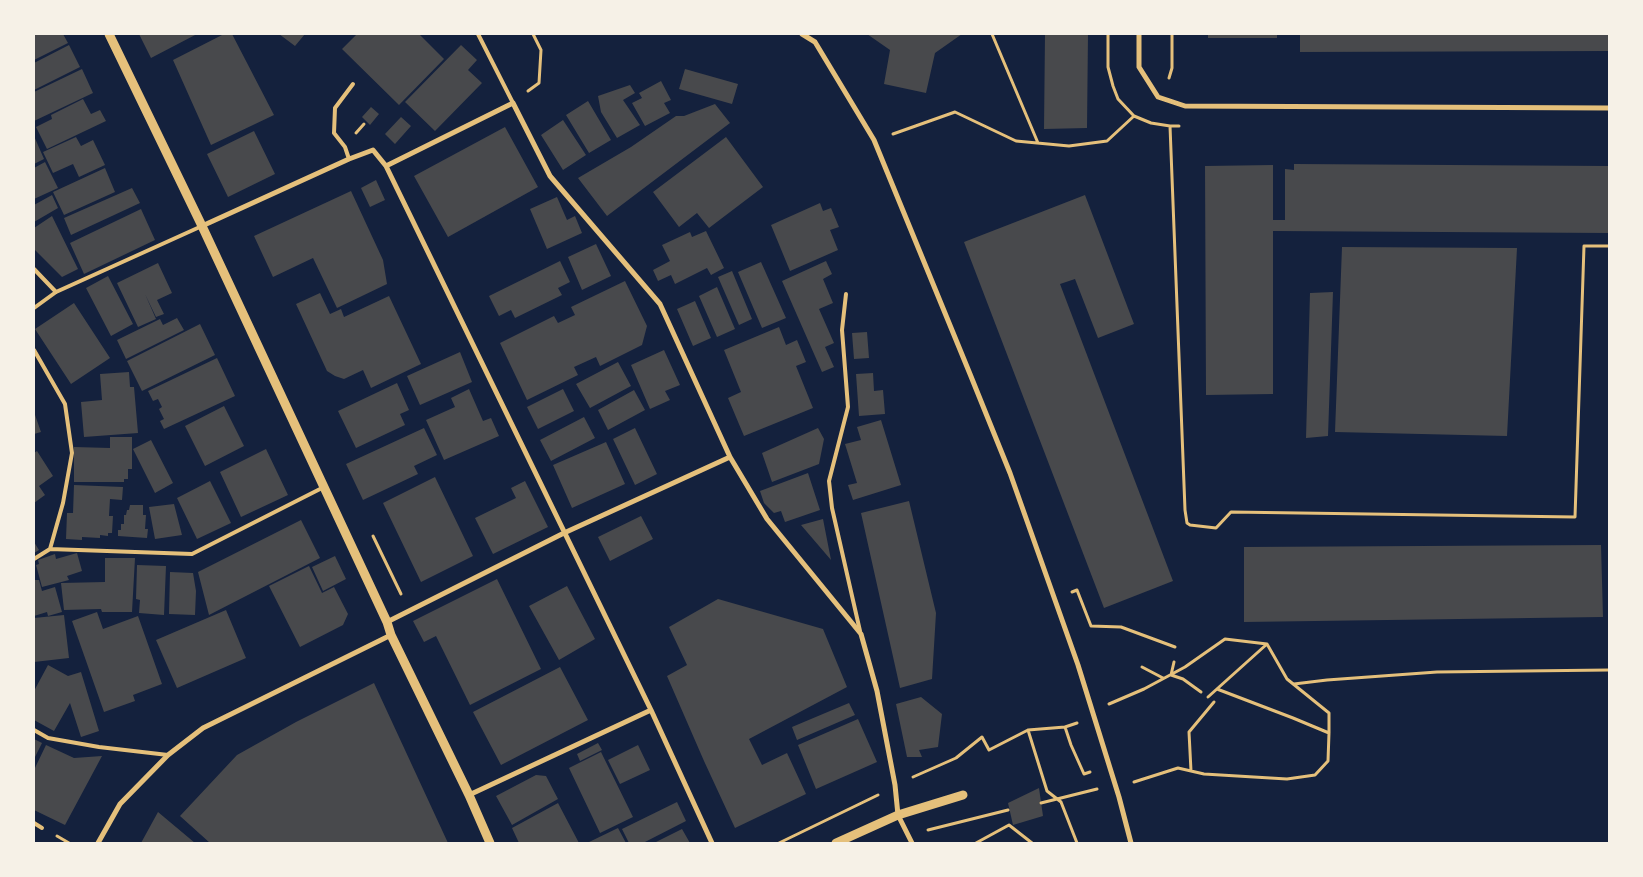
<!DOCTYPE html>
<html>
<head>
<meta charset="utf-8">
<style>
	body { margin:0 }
	#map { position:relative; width:1643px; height:877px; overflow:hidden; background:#14213d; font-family:Raleway,sans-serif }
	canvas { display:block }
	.frame { position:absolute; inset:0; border:35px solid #f6f1e7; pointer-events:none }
</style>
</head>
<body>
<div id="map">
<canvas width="1643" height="877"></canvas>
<div class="frame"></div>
</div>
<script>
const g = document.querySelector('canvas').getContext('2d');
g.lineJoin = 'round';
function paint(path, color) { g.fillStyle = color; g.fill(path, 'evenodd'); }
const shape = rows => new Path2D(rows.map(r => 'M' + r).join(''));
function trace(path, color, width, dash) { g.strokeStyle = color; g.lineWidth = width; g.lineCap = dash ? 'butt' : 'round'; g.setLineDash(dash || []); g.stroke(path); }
const building = shape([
	[34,34,63,34,68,43,34,60],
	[139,34,197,34,151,58],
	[224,34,232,34,274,115,211,145,173,60],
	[279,34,305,34,295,46],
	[357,34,419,34,444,59,399,105,342,49],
	[867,34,962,34,935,53,926,93,884,84,890,50],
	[1045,34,1088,34,1087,128,1044,129],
	[1208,34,1277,34,1277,38,1208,38],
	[1300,34,1609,34,1609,51,1300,52],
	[69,45,80,67,34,90,34,63],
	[461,45,477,60,468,70,482,83,435,131,405,102],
	[82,69,93,93,34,121,34,92],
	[685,69,738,84,732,104,679,89],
	[661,81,671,100,664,103,670,113,645,126,632,103,642,98,639,93],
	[630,85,635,93,623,100,640,125,617,138,601,112,598,96],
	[83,99,91,114,100,110,106,121,47,149,36,127,52,119,51,115],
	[588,101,611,140,589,153,566,115],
	[715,104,730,123,607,216,578,178,631,147,676,116,684,116],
	[371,107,379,114,370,125,362,117],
	[401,117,411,126,395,144,385,134],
	[563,120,586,155,563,170,541,135],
	[505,127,538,187,448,237,414,176],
	[254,131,275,174,228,197,207,154],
	[34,136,44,159,34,164],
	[76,137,81,146,93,140,105,165,79,177,73,164,53,173,43,152],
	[726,137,763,187,709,228,697,213,679,227,653,192],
	[45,162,58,188,34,199,34,168],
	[1294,164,1609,166,1609,233,1273,231,1273,394,1206,395,1205,166,1273,165,1273,220,1285,220,1285,169,1294,170],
	[105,168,115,192,64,215,53,192],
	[376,180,385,200,370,207,361,188],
	[132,188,140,203,71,235,64,218],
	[351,191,383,260,387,284,337,308,313,258,273,277,254,236],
	[52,195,58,208,34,222,34,205],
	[1085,195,1134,324,1098,338,1075,279,1060,284,1173,581,1104,608,964,242],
	[557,197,567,220,575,216,582,233,547,249,530,209],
	[820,203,823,211,831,208,839,227,830,230,838,250,790,271,771,225],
	[141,209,155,240,84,274,70,243],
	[52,216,78,269,62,277,34,249,34,228],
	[706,231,724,268,711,275,707,268,675,284,671,275,658,281,653,270,670,261,662,245,690,232,692,237],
	[596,244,611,276,582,290,568,257],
	[1342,247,1517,248,1507,436,1335,432],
	[560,261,570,282,558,288,562,295,515,318,511,310,499,316,489,296],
	[826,261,832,274,823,279,833,303,819,309,834,343,825,347,834,367,822,372,782,281],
	[761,262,786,318,762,328,738,272],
	[158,263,172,293,157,300,164,314,156,317,145,294,156,319,138,327,117,283],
	[732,271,752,319,739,325,718,277],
	[108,276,133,324,111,336,86,288],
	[625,281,647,326,642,345,600,366,596,357,574,367,578,375,527,400,500,343,554,316,558,323,575,315,571,307],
	[717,287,735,329,717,337,699,296],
	[1333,292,1328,436,1306,438,1310,293],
	[320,293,330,314,341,309,344,317,389,296,421,364,371,388,363,370,344,379,335,376,327,371,296,304],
	[695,301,711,338,693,346,677,309],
	[74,303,110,358,71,384,35,329],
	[177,318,184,330,126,359,117,340,160,319,163,325],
	[200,324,215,355,142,391,127,361],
	[779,327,786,345,797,340,806,362,796,366,813,408,744,436,728,398,741,392,724,350],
	[867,332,869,358,854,359,852,333],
	[664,350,680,385,665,391,670,400,650,409,631,365],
	[460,352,472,382,420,405,407,376],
	[217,358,235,396,164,429,160,421,164,419,159,409,162,407,158,399,153,401,148,391],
	[618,362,631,386,590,408,576,384],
	[129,372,130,387,134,387,138,433,84,437,81,402,102,400,100,374],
	[873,373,874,391,883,390,885,414,859,416,856,374],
	[397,383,409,410,400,414,405,425,356,448,338,411],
	[469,389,483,421,491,418,499,436,444,460,426,420,455,407,451,398],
	[563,389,574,411,538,429,527,407],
	[634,390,645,410,608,430,598,410],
	[224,406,244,446,205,466,185,426],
	[34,412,41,432,34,434],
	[584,417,595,438,551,461,540,440],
	[881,420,901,485,853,500,848,485,857,483,845,444,861,440,857,427],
	[424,428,437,455,414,466,418,474,363,500,346,464],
	[635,428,657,474,635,485,613,439],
	[818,428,824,439,819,464,772,482,762,453],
	[110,437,132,437,132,469,128,469,128,479,124,479,124,482,74,482,74,447,110,448],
	[151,440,173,483,155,493,133,449],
	[606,442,625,484,572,508,553,465],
	[266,449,288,495,241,517,220,472],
	[37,451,53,476,39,486,45,495,34,503,34,453],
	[808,473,820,510,785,522,781,511,774,513,764,503,760,491],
	[435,477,473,556,421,582,383,503],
	[210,481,231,523,197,539,177,498],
	[525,481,548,527,493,554,475,518,516,498,511,488],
	[74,485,123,487,122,500,110,499,109,516,113,516,112,533,108,533,108,536,100,535,100,538,82,537,82,540,66,539,67,513,73,513],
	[909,501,936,613,932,679,900,688,861,513],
	[174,504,182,535,155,539,149,507],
	[130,505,143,505,143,515,146,515,145,529,148,529,147,538,118,536,118,530,121,530,121,524,124,524,124,515,126,515,127,510,129,510],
	[641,516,653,539,610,561,598,537],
	[823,519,831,560,801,525],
	[301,520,320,558,209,615,198,572],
	[34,542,39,550,34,553],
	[1601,545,1603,617,1244,622,1244,547],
	[77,553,82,571,67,576,69,580,42,587,36,565,39,564,38,560,55,554,56,559],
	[335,556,346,579,323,591,312,567],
	[105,558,135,558,132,612,102,612,101,609,64,610,61,583,105,582],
	[137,565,166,566,164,615,139,613,140,600,136,599],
	[309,566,322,593,334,587,348,614,343,625,300,647,269,586],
	[170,572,193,573,196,591,195,615,169,614],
	[497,579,541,669,470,705,436,636,424,642,413,621],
	[34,580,39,580,42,591,55,587,62,612,48,616,47,612,34,616],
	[567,586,595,639,559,660,529,606],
	[718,599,823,629,847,687,749,739,762,765,787,753,806,794,735,828,704,761,667,676,687,665,669,627],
	[226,610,246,658,177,688,156,640],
	[97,612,103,629,138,616,162,684,133,695,135,701,104,712,72,621],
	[64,615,69,658,34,662,34,618],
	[48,665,68,676,81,672,99,731,81,737,70,703,54,731,34,720,34,691],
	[560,667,588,720,501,765,473,712],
	[374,683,448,843,210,843,180,816,237,755,296,722],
	[921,697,942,714,938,747,919,750,922,757,907,757,896,704],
	[849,703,855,715,797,740,792,727],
	[858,719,877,762,816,789,798,745],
	[34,739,42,743,34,759],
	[598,743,602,750,580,761,577,754],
	[46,745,74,758,102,756,65,825,34,810,34,770],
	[638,745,650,770,620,784,608,760],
	[601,752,633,817,600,833,569,768],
	[536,775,546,776,558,799,512,825,496,796],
	[1039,788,1043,816,1013,825,1008,803],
	[677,802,686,821,643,843,629,843,622,829],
	[558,803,579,843,519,843,512,828],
	[158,812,195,843,141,843],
	[618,828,626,843,587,843],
	[682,829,690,843,654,843]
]);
const path = shape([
	[992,34,1038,143],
	[1108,34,1108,67,1113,86,1118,99,1134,116,1151,123,1170,126,1179,126],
	[1169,78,1172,68,1172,34],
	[528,91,539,83,541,50,533,34],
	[1170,126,1185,510,1187,523,1190,525,1216,528,1231,512,1575,517,1584,246,1609,246],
	[356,133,364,124],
	[893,134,955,112,1016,141,1069,146,1107,141,1134,116],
	[373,536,401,594],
	[1072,592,1077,590,1091,626,1121,627,1175,647],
	[1174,662,1171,675,1183,679,1201,692],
	[1142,667,1163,678],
	[1294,684,1327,680,1437,672,1609,670],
	[1208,697,1267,644],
	[1109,704,1144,689,1185,667,1225,639,1267,644,1287,679,1329,713,1329,733],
	[1065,727,1071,745,1084,774,1090,772],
	[1028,730,1047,791,1061,802,1077,843],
	[1191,771,1189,732,1214,702],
	[913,777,956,758,982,737,989,750,1028,730,1065,727,1077,723],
	[1134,782,1178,768,1204,774,1287,779,1315,775,1328,761,1329,733,1293,718,1217,689],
	[1041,803,1097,789],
	[928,830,1008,810],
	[57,836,69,843],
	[779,843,878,795],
	[976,843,1009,825,1032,843]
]);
const service = shape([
	[478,34,513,103],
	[349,159,345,147,334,133,335,108,353,84],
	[34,269,56,292],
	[846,294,842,330,848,407,829,481,832,508,860,631],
	[34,308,56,292,202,226],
	[34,350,65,404,72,453,63,503,50,549,34,559],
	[50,549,192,554,324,487],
	[34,730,48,738,99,747,168,755],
	[34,823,42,828]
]);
const minor = shape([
	[802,34,815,42,874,140,970,374,1010,473,1078,665,1119,797,1131,843],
	[1139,34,1139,67,1158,97,1185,106,1609,108],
	[386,166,651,710,712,843],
	[202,226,349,159,373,150,386,166,513,103,550,176,660,304,730,457,767,519,861,634,877,691,895,785,898,815,912,843],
	[387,622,564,533,730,457],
	[469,795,651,710],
	[98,843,120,804,168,755,203,728,391,635]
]);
const tertiary = shape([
	[109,34,202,226,387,622,391,635,469,795,490,843],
	[836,843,898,815,963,795]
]);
paint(building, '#48494c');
trace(path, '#e5c07b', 3);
trace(service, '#e5c07b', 4);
trace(minor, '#e5c07b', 5);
trace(tertiary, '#e5c07b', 9);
</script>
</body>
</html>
